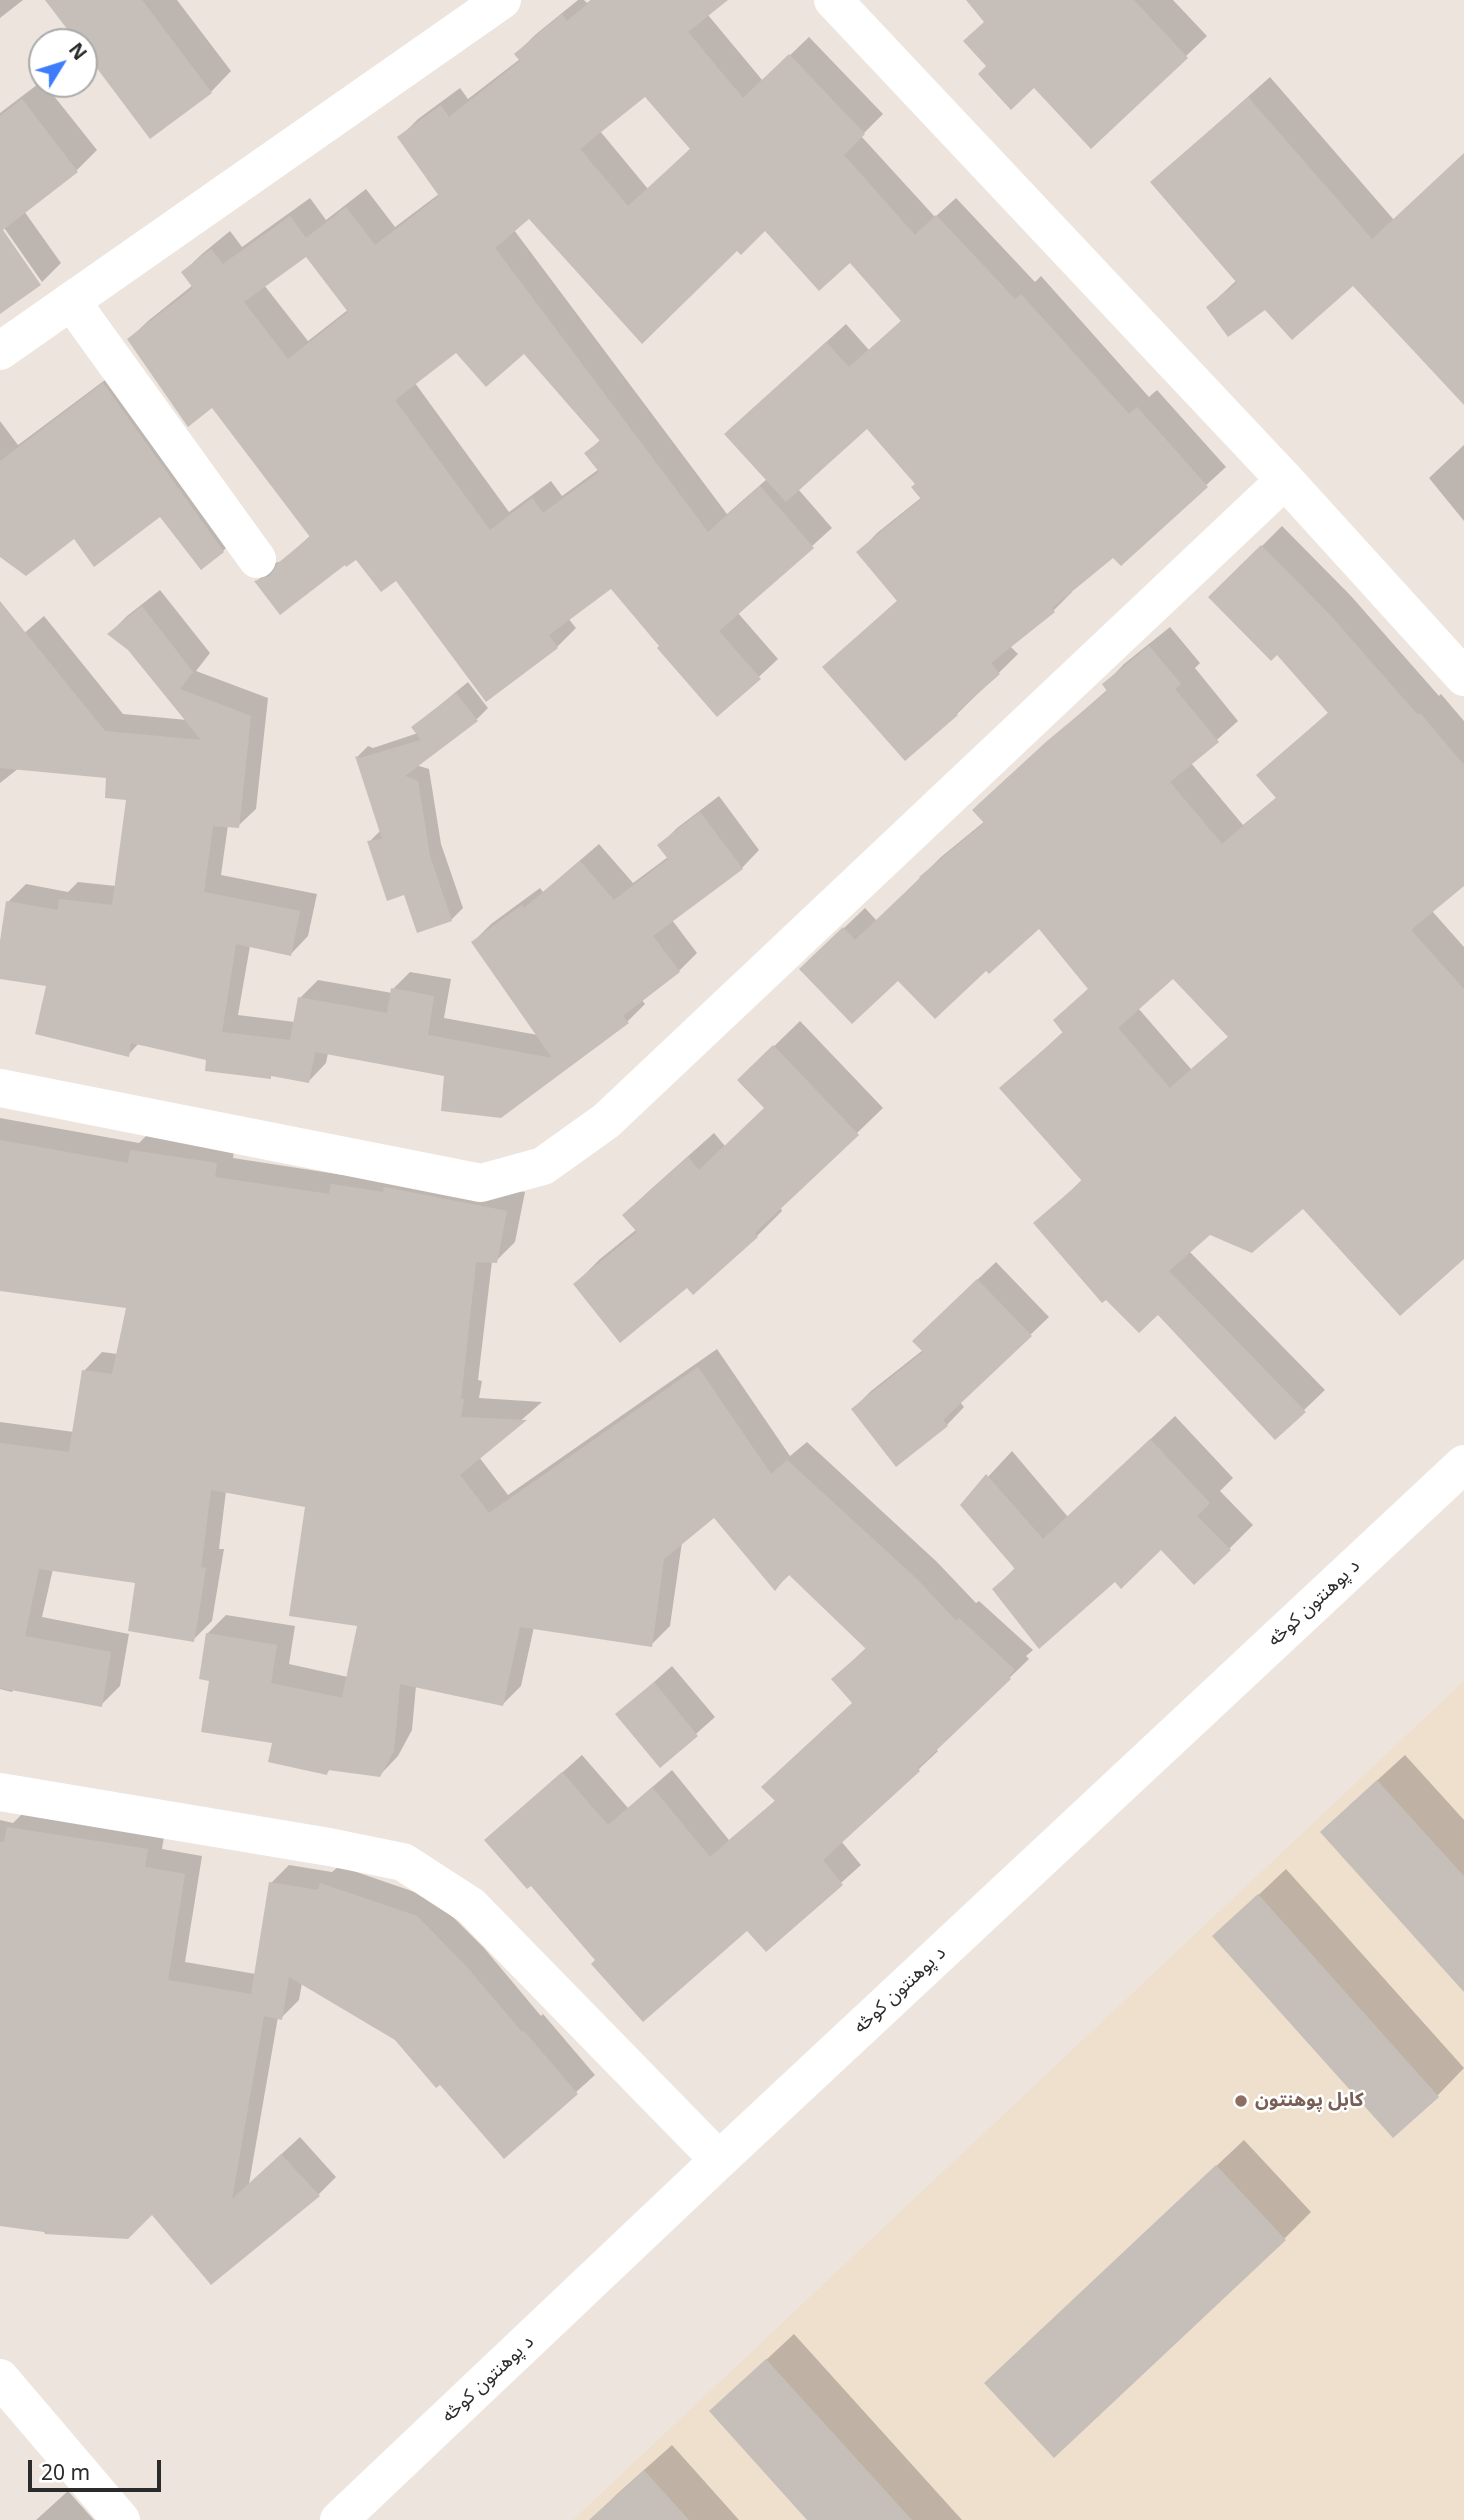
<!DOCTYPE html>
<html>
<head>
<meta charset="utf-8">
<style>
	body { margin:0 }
	#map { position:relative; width:1464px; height:2520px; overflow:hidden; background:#ede4dd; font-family:"Noto Sans",sans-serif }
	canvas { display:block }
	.north { position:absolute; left:28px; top:28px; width:70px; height:70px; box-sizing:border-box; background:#fff; border:2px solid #aaa; border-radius:50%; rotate:52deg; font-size:19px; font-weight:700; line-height:28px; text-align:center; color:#2b2b2b }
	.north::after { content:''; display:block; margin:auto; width:24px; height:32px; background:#3d7dfb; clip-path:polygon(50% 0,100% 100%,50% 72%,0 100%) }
	.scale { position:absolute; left:28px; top:2460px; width:133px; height:32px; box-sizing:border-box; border:4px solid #2b2b2b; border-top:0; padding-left:9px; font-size:21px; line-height:24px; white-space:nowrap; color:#2b2b2b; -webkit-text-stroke:5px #fff; paint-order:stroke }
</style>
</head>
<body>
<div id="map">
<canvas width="1464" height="2520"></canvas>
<div class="north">N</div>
<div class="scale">20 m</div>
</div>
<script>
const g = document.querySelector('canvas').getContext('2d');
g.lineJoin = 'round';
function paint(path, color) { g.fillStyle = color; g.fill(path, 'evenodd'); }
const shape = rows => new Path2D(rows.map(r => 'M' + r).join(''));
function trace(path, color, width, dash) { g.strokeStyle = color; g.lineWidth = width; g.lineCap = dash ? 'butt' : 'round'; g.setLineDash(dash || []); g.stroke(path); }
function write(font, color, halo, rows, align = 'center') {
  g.font = font + ' "Noto Sans","Noto Sans Arabic",sans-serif'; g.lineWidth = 5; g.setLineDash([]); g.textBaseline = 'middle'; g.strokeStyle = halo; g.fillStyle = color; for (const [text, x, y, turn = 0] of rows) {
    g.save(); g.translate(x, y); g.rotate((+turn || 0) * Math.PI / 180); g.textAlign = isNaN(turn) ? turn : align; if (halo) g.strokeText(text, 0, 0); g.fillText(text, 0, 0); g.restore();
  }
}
const education = shape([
	[1464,1681,1464,2520,573,2520]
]);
const shadow = shape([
	[0,0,23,0,0,18],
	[48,0,177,0,231,71,211,92,84,48,84,42,79,42],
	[578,0,584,0,587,3,591,0,726,0,708,15,763,81,809,37,883,114,861,136,935,217,956,198,1035,282,1041,276,1149,397,1157,390,1226,467,1121,563,1114,555,1071,590,1072,592,1054,610,1010,646,1018,654,957,714,824,667,898,600,859,552,877,533,922,497,917,483,867,426,798,489,832,528,738,613,778,659,718,715,611,586,568,618,576,628,557,647,397,578,356,557,256,582,275,563,282,561,311,535,213,406,129,339,148,321,193,285,183,272,202,254,230,231,242,247,310,198,326,220,366,189,395,227,439,194,399,138,418,119,460,88,468,99,520,59,516,54,535,35],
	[645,94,691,148,648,189,600,131],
	[530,217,737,248,765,229,850,261,902,320,869,350,846,324,745,416,767,479,727,514,514,230],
	[306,255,349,309,308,341,264,285],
	[456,351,524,351,601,439,587,453,599,469,562,496,551,481,509,512,415,383],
	[968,0,1173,0,1207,36,1091,147,1034,86],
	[1270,77,1394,220,1464,154,1464,371,1354,283,1265,307,1208,307,1237,280,1152,182],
	[42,81,97,150,77,170,24,211,61,263,42,282,0,222,0,113],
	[121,368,240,534,223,551,201,567,160,515,0,555,0,421,18,445],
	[1464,445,1464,521,1429,478],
	[1282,526,1351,596,1439,696,1441,694,1464,721,1464,884,1432,911,1464,947,1464,1256,1303,1207,1210,1233,1189,1251,1325,1390,1304,1410,1158,1313,1036,1223,1083,1179,1002,1088,1064,1031,1055,1020,1089,988,1039,927,986,968,898,979,822,949,865,908,877,921,941,857,985,821,995,789,1108,689,1104,685,1124,664,1170,627,1200,663,1195,668,1238,721,1191,763,1243,825,1277,797,1258,775,1329,712,1277,652,1211,597],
	[1173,977,1229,1036,1191,1069,1138,1008],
	[160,590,210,653,196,671,268,698,256,809,238,826,228,825,221,875,317,894,308,936,291,954,250,946,238,1015,295,1022,300,998,318,980,392,993,393,989,410,972,451,979,444,1018,538,1035,473,942,491,924,540,888,543,892,599,844,633,883,668,857,660,845,677,828,719,796,759,850,742,868,672,920,697,953,679,971,642,1000,645,1004,627,1022,500,1116,446,1074,328,1053,326,1063,309,1081,139,1043,128,1055,48,984,0,977,0,952,8,902,26,884,68,892,78,882,116,886,128,799,108,776,19,768,0,783,0,654,44,616,123,714,187,720,130,648,109,634,127,616],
	[468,682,488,708,477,719,416,765,429,769,441,844,463,908,451,920,405,893,369,842,381,830,357,757,368,746,373,748,418,733,413,727],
	[800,1021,883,1108,780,1207,782,1211,757,1236,693,1293,687,1286,575,1284,600,1259,637,1229,624,1215,650,1190,714,1133,725,1146,766,1108,765,1055],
	[0,1118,139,1143,150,1132,235,1145,233,1158,343,1175,404,1169,525,1192,515,1242,496,1261,492,1261,478,1380,482,1381,479,1398,542,1402,479,1457,508,1495,717,1349,790,1456,807,1442,937,1562,976,1603,979,1601,1033,1650,1026,1656,1029,1659,936,1749,938,1751,919,1769,841,1841,861,1865,766,1950,748,1928,598,1960,531,1883,486,1840,582,1755,628,1808,672,1770,729,1840,776,1800,853,1703,833,1679,866,1648,790,1574,775,1589,714,1515,682,1542,670,1626,651,1645,534,1627,521,1686,502,1705,416,1686,412,1730,398,1756,379,1776,331,1768,327,1773,274,1741,211,1679,207,1634,226,1615,295,1626,289,1664,348,1677,359,1625,307,1506,226,1491,219,1549,224,1549,212,1621,193,1640,137,1582,53,1569,42,1617,129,1634,120,1686,101,1705,14,1689,12,1692,0,1689,0,1422,74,1432,84,1371,102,1352,118,1354,128,1307,0,1270],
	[996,1262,1049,1317,960,1402,964,1407,947,1425,853,1409,871,1391,923,1350,932,1323],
	[1175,1416,1233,1478,1220,1491,1253,1525,1229,1549,1161,1548,1115,1580,994,1589,1016,1567,962,1505,1012,1451,1068,1517],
	[672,1666,715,1717,660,1766,618,1714],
	[1405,1755,1464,1820,1464,1989,1349,1806],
	[26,1810,165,1831,162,1849,202,1856,185,1962,256,1974,271,1883,289,1865,332,1872,339,1866,435,1899,484,1948,541,2016,543,2014,595,2075,505,2156,440,2083,396,2039,302,1983,299,2000,281,2018,278,2017,249,2184,300,2137,336,2177,318,2195,152,2212,46,2230,0,2224,0,1820,13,1823],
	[1286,1869,1464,2068,1438,2095,1394,2135,1215,1936],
	[1244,2140,1311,2212,1284,2239,1013,2357],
	[794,2334,962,2520,810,2520,711,2411],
	[672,2445,739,2520,591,2520,617,2494],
	[68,2491,94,2520,36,2520]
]);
const building = shape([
	[45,0,142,0,212,93,150,139,84,51,84,42,77,42],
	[592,0,728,0,688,32,743,98,789,54,865,134,844,155,915,235,936,215,1015,299,1021,294,1129,414,1137,407,1208,487,1121,566,1113,558,1052,608,1055,612,991,663,1000,674,956,713,958,715,905,761,822,667,897,601,856,552,921,499,911,487,915,484,867,429,786,502,724,434,826,342,849,367,901,321,850,263,819,291,765,231,741,255,737,251,642,344,529,219,495,248,708,532,760,486,814,548,719,631,761,679,717,717,657,648,659,646,611,589,549,635,558,648,486,702,396,581,381,592,356,560,346,567,345,565,280,615,254,581,270,576,278,563,310,537,212,408,188,427,127,339,193,288,181,272,211,249,223,264,290,216,306,238,346,207,375,245,439,196,397,137,441,105,449,117,520,61,514,54,562,14,567,21],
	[645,97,690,149,628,206,580,149],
	[306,257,348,312,288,359,244,302],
	[456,353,486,387,524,354,600,441,584,453,599,472,543,513,532,498,490,530,395,400],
	[966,0,1134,0,1188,58,1091,149,1034,88,1011,110,978,74,986,66,963,41,984,22],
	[1248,97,1372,239,1464,153,1464,405,1353,286,1292,340,1265,310,1228,337,1206,307,1237,283,1150,182],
	[22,99,78,172,3,230,41,285,0,314,0,116],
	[103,383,224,552,201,570,160,517,94,567,74,539,26,576,0,557,0,461],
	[1261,545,1331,616,1418,715,1420,713,1464,765,1464,886,1411,930,1464,989,1464,1259,1400,1316,1303,1209,1252,1253,1210,1235,1169,1271,1306,1412,1275,1440,1158,1315,1139,1333,1106,1300,1102,1303,1033,1223,1082,1181,999,1088,1063,1033,1053,1020,1088,989,1039,929,989,974,986,971,935,1019,898,981,852,1024,799,969,843,927,855,940,920,878,919,877,984,823,972,810,1047,741,1107,691,1102,684,1149,646,1181,684,1175,689,1219,742,1170,782,1222,844,1276,798,1256,775,1328,713,1277,655,1271,661,1208,597],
	[1173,979,1228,1037,1170,1088,1118,1028],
	[0,601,105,731,201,740,128,650,107,634,142,606,193,672,180,689,251,716,239,828,213,826,204,892,300,911,291,956,236,944,222,1032,290,1040,298,997,387,1013,391,988,434,996,428,1035,552,1058,471,942,522,905,524,908,580,861,614,900,668,859,657,845,700,812,743,869,653,936,680,972,623,1016,629,1023,501,1118,441,1111,444,1076,315,1052,309,1083,271,1076,271,1079,205,1071,206,1060,131,1043,129,1057,35,1034,46,986,0,979,0,941,6,901,58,910,59,899,112,905,126,800,105,798,106,778,0,768],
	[456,693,478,721,405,776,418,781,430,856,452,921,417,933,404,895,387,901,367,841,382,839,355,756,360,758,421,740,411,727],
	[773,1045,859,1135,755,1233,758,1237,693,1295,687,1288,620,1343,573,1284,637,1232,622,1215,688,1157,699,1170,764,1108,737,1080],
	[0,1140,128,1163,130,1150,217,1163,215,1177,329,1194,331,1184,383,1192,384,1187,507,1211,497,1263,476,1262,461,1399,464,1399,461,1417,527,1420,460,1475,489,1513,698,1367,771,1474,787,1460,918,1580,956,1621,959,1618,1015,1670,1009,1676,1011,1679,918,1768,920,1771,823,1860,843,1885,766,1952,747,1931,643,2022,591,1964,595,1960,531,1886,527,1889,484,1840,562,1772,608,1825,652,1787,710,1857,775,1801,761,1787,852,1703,831,1679,866,1649,788,1574,775,1591,714,1518,664,1559,652,1647,520,1627,503,1706,400,1684,394,1751,380,1777,328,1770,327,1775,268,1762,272,1743,201,1732,209,1681,199,1679,206,1633,277,1645,271,1683,342,1698,357,1626,289,1616,305,1507,211,1490,201,1567,206,1568,194,1642,128,1631,135,1583,39,1569,25,1636,111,1652,102,1707,0,1688,0,1443,69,1452,82,1370,112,1374,126,1308,0,1291],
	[977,1279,1032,1336,943,1420,948,1426,896,1467,851,1409,923,1352,912,1341],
	[1150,1439,1210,1503,1197,1516,1231,1550,1194,1585,1161,1550,1121,1589,1115,1582,1039,1649,992,1589,1015,1569,960,1505,986,1474,1043,1539],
	[654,1682,698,1736,660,1768,615,1714],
	[1377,1780,1464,1876,1464,1992,1320,1832],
	[7,1827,148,1849,145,1867,185,1874,168,1980,251,1994,269,1882,318,1890,320,1883,417,1916,466,1966,522,2032,524,2031,578,2094,504,2159,440,2085,436,2088,395,2040,289,1977,282,2020,264,2016,232,2199,281,2154,320,2196,211,2285,152,2215,128,2239,45,2234,44,2232,0,2226,0,1842,4,1842],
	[1258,1894,1439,2097,1393,2138,1212,1936],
	[1216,2165,1286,2240,1054,2458,984,2383],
	[766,2359,912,2520,807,2520,709,2411],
	[644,2470,689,2520,589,2520]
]);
const street = shape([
	[833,0,1285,480,1464,677],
	[71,301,257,559],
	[0,351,502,0],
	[0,1088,481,1183,543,1166,606,1121,1285,480],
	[0,1792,329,1847,403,1862,471,1906,719,2160],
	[0,2378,121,2520]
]);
const secondary = shape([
	[339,2520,719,2160,1464,1464]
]);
const markers = [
	[1241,2101,7,"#8d6e63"]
];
const streetNames = [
	["د پوهنتون کوڅه",1314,1603,-43],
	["د پوهنتون کوڅه",900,1990,-43],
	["د پوهنتون کوڅه",488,2379,-43]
];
const educationNames = [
	["کابل پوهنتون",1255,2101]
];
paint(education, '#efdfcd');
paint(shadow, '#0003');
paint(building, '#c6bfb9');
trace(street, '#fff', 38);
trace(secondary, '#fff', 38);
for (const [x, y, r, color] of markers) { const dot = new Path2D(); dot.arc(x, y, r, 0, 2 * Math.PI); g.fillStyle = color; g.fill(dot); trace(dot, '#fff', 2.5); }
write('19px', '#2b2b2b', '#fff', streetNames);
write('bold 19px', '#785e54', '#fff', educationNames, 'left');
</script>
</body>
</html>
